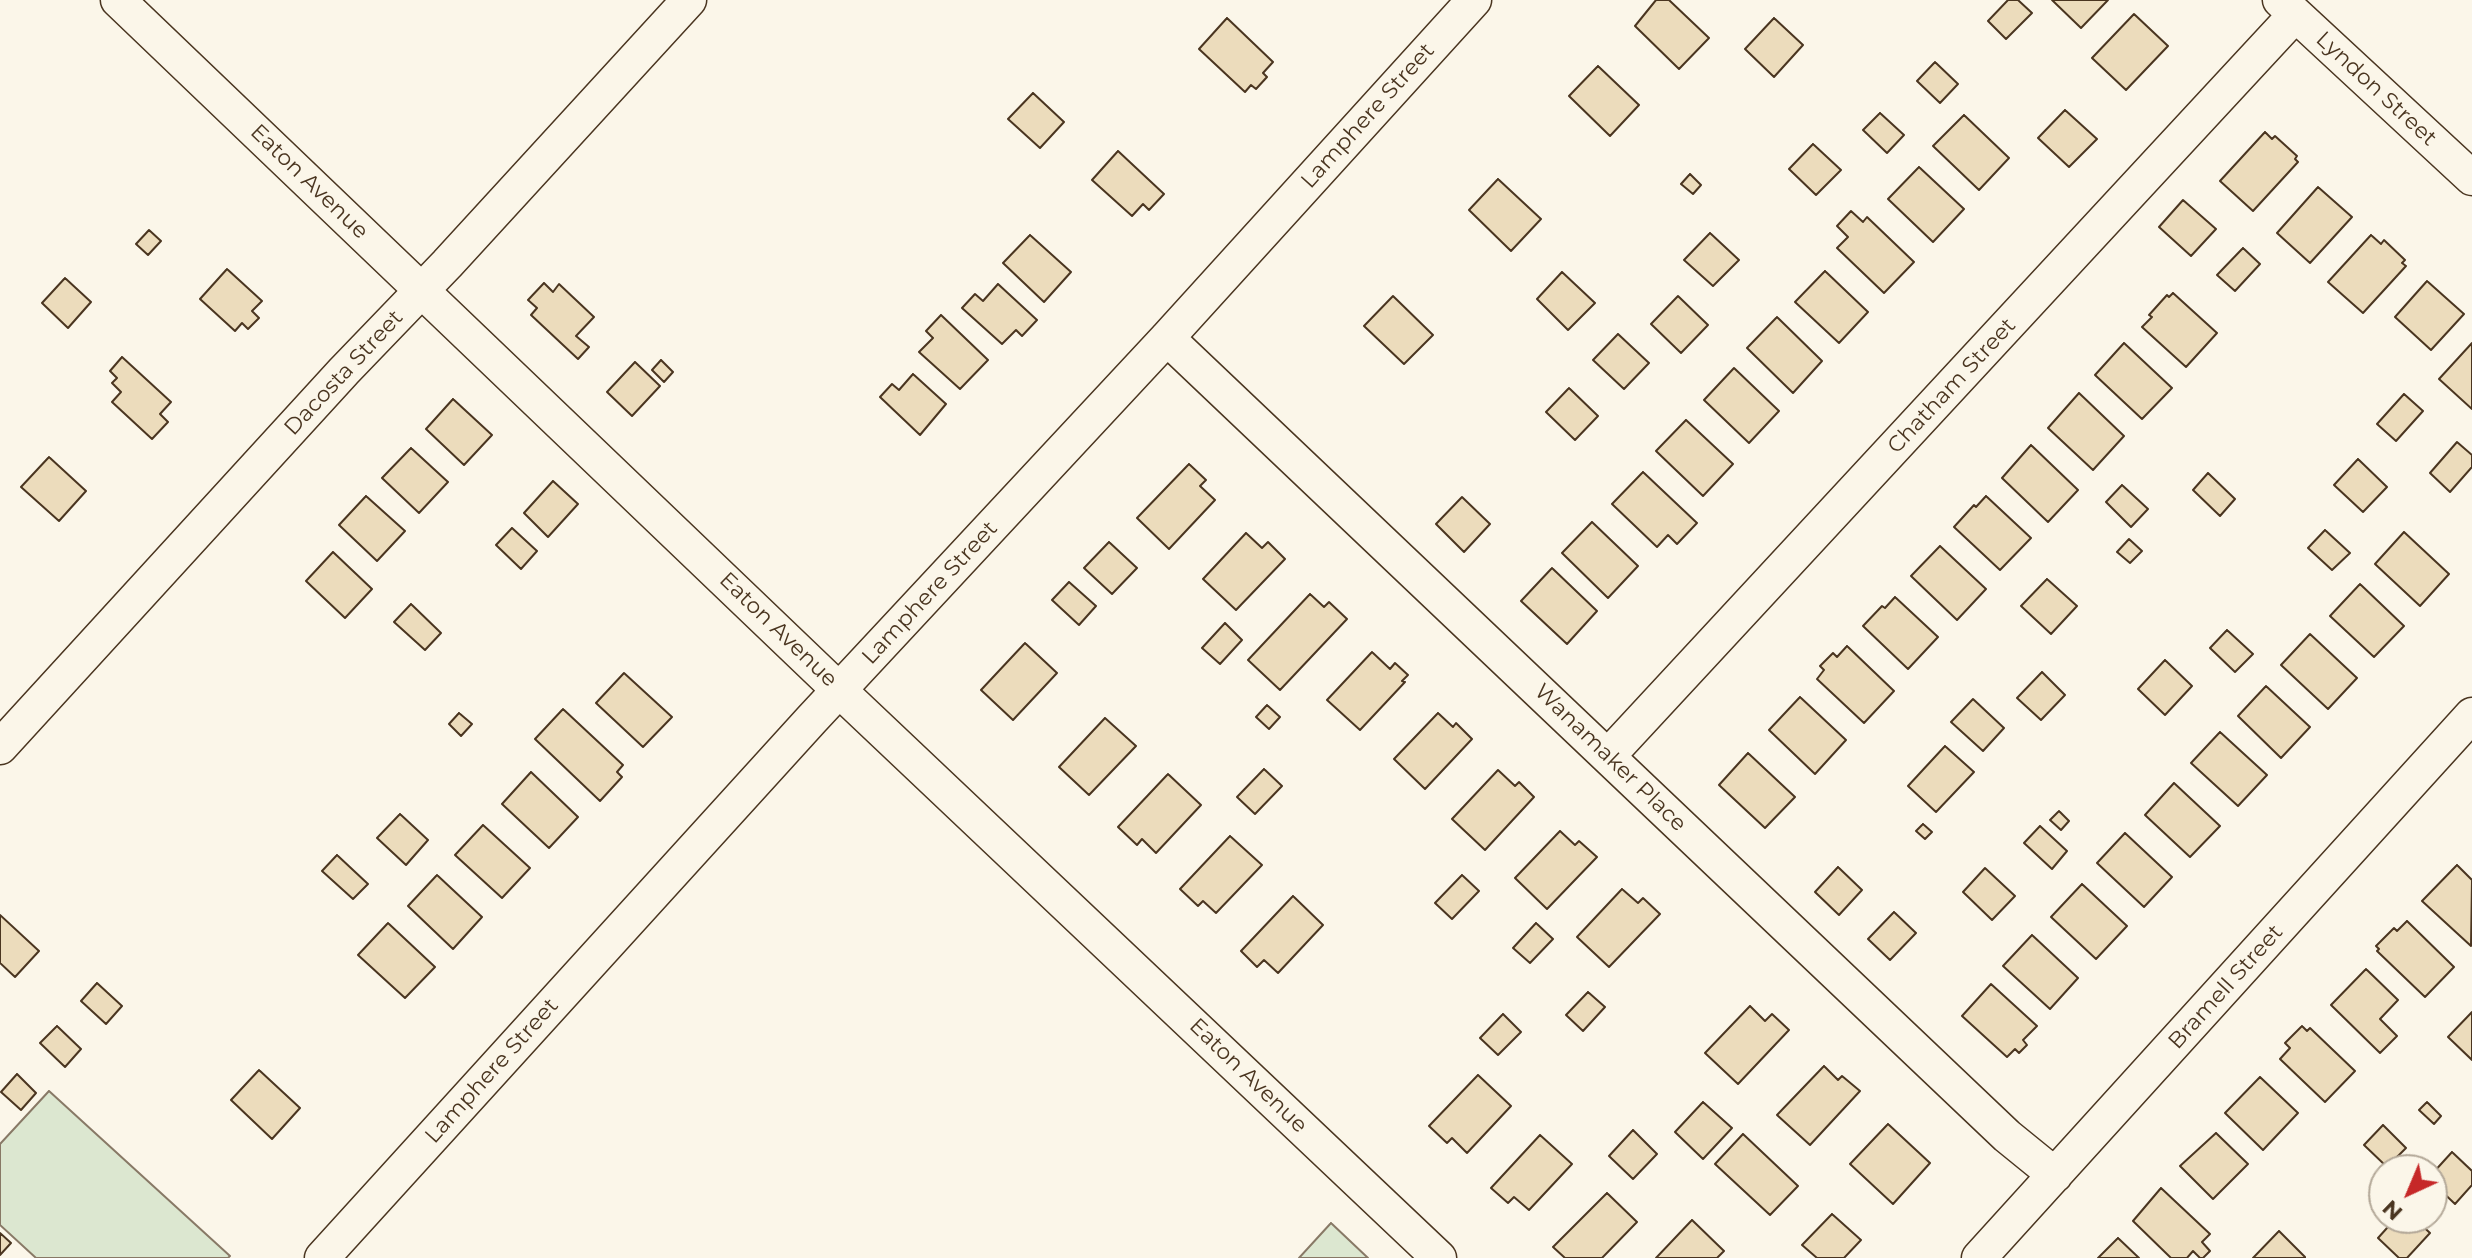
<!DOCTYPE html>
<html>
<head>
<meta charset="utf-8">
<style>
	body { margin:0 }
	#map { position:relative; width:2472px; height:1258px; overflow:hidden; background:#fbf6e9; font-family:Montserrat,sans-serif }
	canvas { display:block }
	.north { position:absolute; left:2368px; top:1154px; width:80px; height:80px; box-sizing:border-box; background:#fbf6e9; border:2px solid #b4a999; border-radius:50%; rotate:224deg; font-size:22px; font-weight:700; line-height:32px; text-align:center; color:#4a3520 }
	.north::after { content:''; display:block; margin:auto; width:28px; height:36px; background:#c62828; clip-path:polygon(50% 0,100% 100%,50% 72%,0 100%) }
</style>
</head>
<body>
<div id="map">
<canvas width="2472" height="1258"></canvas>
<div class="north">N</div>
</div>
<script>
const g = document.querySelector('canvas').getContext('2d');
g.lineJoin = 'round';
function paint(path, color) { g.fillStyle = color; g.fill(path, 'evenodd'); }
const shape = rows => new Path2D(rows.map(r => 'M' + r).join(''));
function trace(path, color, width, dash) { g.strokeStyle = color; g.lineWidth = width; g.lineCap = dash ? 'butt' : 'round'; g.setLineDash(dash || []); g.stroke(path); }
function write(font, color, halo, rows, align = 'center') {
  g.font = font + ' Montserrat,sans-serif'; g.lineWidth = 6; g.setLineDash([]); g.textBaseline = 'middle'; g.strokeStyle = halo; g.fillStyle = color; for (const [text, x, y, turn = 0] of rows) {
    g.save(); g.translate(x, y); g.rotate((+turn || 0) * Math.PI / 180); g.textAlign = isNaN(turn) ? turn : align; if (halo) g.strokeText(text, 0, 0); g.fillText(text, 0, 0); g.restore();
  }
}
const green = shape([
	[49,1091,230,1256,228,1258,36,1258,0,1225,0,1144,49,1091],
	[1331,1223,1368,1258,1299,1258,1331,1223]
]);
const building = shape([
	[1656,0,1669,0,1709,38,1679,69,1635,26,1656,0],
	[2008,0,2018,0,2032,13,2006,39,1988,21,2008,0],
	[2052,0,2108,0,2081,28,2052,0],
	[2134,14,2168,46,2126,90,2092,58,2134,14],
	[1227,18,1273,62,1263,73,1267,77,1256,89,1251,85,1245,92,1199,49,1227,18],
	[1774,18,1803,45,1774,77,1745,49,1774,18],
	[1935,62,1958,84,1940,103,1917,81,1935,62],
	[1598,66,1639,105,1610,136,1569,96,1598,66],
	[1033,93,1064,122,1040,148,1008,119,1033,93],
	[2065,110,2097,139,2069,167,2038,138,2065,110],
	[1880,113,1904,135,1887,153,1863,130,1880,113],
	[1964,115,2009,158,1979,190,1933,146,1964,115],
	[2265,132,2272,139,2275,136,2297,156,2295,159,2298,162,2253,211,2220,181,2265,132],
	[1813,144,1841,170,1816,195,1789,169,1813,144],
	[1118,151,1164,194,1149,210,1143,204,1132,216,1092,180,1118,151],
	[1919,167,1964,209,1933,242,1888,199,1919,167],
	[1690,174,1701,185,1693,194,1681,184,1690,174],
	[1498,179,1541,219,1511,251,1469,210,1498,179],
	[2318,187,2352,217,2310,263,2277,233,2318,187],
	[2183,200,2216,229,2191,256,2159,227,2183,200],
	[1851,211,1863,222,1867,217,1914,262,1884,293,1837,248,1848,237,1837,226,1851,211],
	[149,230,161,241,148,255,136,244,149,230],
	[1710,233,1739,260,1713,286,1684,260,1710,233],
	[1030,235,1071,272,1044,302,1003,263,1030,235],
	[2371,235,2381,244,2384,240,2405,260,2402,263,2406,266,2363,313,2328,282,2371,235],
	[2243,248,2260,264,2235,291,2217,275,2243,248],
	[227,269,262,301,252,311,259,318,248,329,242,323,235,331,200,299,227,269],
	[1825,271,1868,312,1839,343,1795,302,1825,271],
	[1562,272,1595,303,1568,330,1537,299,1562,272],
	[65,278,91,302,68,328,42,303,65,278],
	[2427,281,2464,314,2431,350,2395,317,2427,281],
	[544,283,553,292,559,284,594,317,576,336,589,347,578,359,531,315,537,308,528,300,544,283],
	[998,284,1037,320,1022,336,1016,330,1002,344,962,308,975,294,983,301,998,284],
	[2173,293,2217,333,2186,367,2142,327,2152,317,2149,315,2167,295,2169,297,2173,293],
	[1393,296,1433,335,1404,364,1364,326,1393,296],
	[1678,296,1708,325,1681,353,1651,324,1678,296],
	[941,315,988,360,960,389,919,352,933,338,926,331,941,315],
	[1777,317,1822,361,1793,393,1747,348,1777,317],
	[1618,334,1649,363,1624,389,1593,360,1618,334],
	[2124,343,2172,388,2142,419,2095,375,2124,343],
	[2472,343,2472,409,2439,379,2472,343],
	[122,357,171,402,160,414,168,422,152,439,112,402,121,392,112,383,117,378,110,371,122,357],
	[661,360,673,372,664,382,652,370,661,360],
	[635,362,660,386,632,416,607,392,635,362],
	[1734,368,1779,411,1749,443,1704,400,1734,368],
	[913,374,946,404,920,435,880,397,892,384,899,390,913,374],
	[1569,388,1598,416,1575,440,1546,412,1569,388],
	[2079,393,2124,436,2093,470,2048,428,2079,393],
	[2404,394,2423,411,2396,441,2377,424,2404,394],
	[453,399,492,435,464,465,426,429,453,399],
	[1686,420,1733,464,1703,496,1656,451,1686,420],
	[2457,442,2472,455,2472,467,2450,492,2430,473,2457,442],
	[2031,445,2078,490,2048,522,2002,478,2031,445],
	[411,448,448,482,419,513,382,478,411,448],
	[49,457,86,491,59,521,21,487,49,457],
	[2358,459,2387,487,2363,512,2334,485,2358,459],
	[1189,464,1206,480,1200,486,1215,500,1169,549,1137,518,1189,464],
	[1643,472,1697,523,1677,544,1668,535,1657,547,1612,504,1643,472],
	[2208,473,2235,499,2220,516,2193,490,2208,473],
	[553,481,578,504,548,537,524,513,553,481],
	[2122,485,2148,509,2131,527,2106,502,2122,485],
	[366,496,405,531,377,561,339,525,366,496],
	[1986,496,2031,538,2000,570,1954,527,1974,505,1976,507,1986,496],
	[1462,497,1490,524,1464,552,1436,524,1462,497],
	[1592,522,1638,566,1608,598,1562,553,1592,522],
	[512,528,537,551,521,569,496,545,512,528],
	[2325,530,2350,553,2332,570,2308,548,2325,530],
	[2404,532,2449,574,2420,606,2375,564,2404,532],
	[1246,533,1262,548,1268,542,1285,559,1236,610,1203,579,1246,533],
	[2129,539,2142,551,2130,563,2117,552,2129,539],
	[1109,542,1137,568,1112,594,1084,568,1109,542],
	[1940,546,1986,589,1957,620,1911,576,1940,546],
	[333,552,372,589,345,618,306,581,333,552],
	[1552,568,1597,611,1567,644,1521,601,1552,568],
	[2047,579,2077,606,2051,634,2021,606,2047,579],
	[1069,582,1096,606,1079,625,1052,600,1069,582],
	[2360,584,2404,626,2374,657,2330,616,2360,584],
	[1310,594,1324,607,1329,602,1347,619,1280,690,1248,660,1310,594],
	[1895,597,1938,637,1908,669,1863,626,1882,606,1885,608,1895,597],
	[411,604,441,633,425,650,394,622,411,604],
	[1225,623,1242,640,1220,664,1202,648,1225,623],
	[2227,630,2253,654,2235,672,2210,648,2227,630],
	[2310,634,2357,678,2328,709,2281,665,2310,634],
	[1025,643,1057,673,1013,720,981,690,1025,643],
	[1847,646,1894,691,1864,723,1817,679,1824,670,1820,666,1833,653,1837,657,1847,646],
	[1372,652,1390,669,1395,663,1408,675,1402,681,1405,682,1360,730,1327,700,1372,652],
	[2165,660,2192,686,2165,715,2138,689,2165,660],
	[2042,672,2065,695,2041,720,2017,698,2042,672],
	[624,673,672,717,643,747,596,703,624,673],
	[2266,686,2310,727,2281,758,2238,716,2266,686],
	[1800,697,1846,740,1815,774,1769,730,1800,697],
	[1973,699,2004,728,1983,751,1951,722,1973,699],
	[1267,705,1280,717,1269,729,1256,717,1267,705],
	[563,709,623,765,617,772,622,777,600,801,535,739,563,709],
	[459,713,472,724,461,736,449,724,459,713],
	[1438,713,1453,727,1456,723,1472,739,1425,789,1394,759,1438,713],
	[1105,718,1136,746,1089,795,1059,767,1105,718],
	[2220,732,2267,775,2238,806,2191,763,2220,732],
	[1945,746,1974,772,1936,812,1908,786,1945,746],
	[1748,753,1795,797,1765,828,1719,785,1748,753],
	[1264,769,1282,786,1255,814,1237,797,1264,769],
	[1498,770,1515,786,1519,782,1534,797,1485,850,1452,819,1498,770],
	[531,772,578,817,549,848,502,804,531,772],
	[1168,774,1201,805,1156,853,1142,839,1137,845,1118,827,1168,774],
	[2174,783,2220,826,2190,857,2145,815,2174,783],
	[2059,811,2069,821,2061,830,2050,820,2059,811],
	[400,814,428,840,406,865,377,838,400,814],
	[1923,824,1932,832,1925,839,1916,831,1923,824],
	[483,825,530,868,502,898,455,855,483,825],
	[2040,826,2067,851,2052,869,2024,843,2040,826],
	[1560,831,1575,845,1579,841,1597,857,1547,909,1515,878,1560,831],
	[2125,833,2172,877,2144,907,2097,863,2125,833],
	[1230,836,1262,865,1216,913,1203,901,1198,906,1180,889,1230,836],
	[337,855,368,884,353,899,322,871,337,855],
	[2457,865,2472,880,2471,946,2422,901,2457,865],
	[1838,867,1862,890,1839,915,1815,892,1838,867],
	[1985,868,2015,896,1992,920,1963,892,1985,868],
	[437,875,482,917,453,949,408,906,437,875],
	[1462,875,1479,891,1452,919,1435,903,1462,875],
	[2082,884,2127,926,2096,959,2051,917,2082,884],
	[1622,889,1638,903,1643,898,1660,914,1609,967,1577,937,1622,889],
	[1293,896,1323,925,1278,973,1264,960,1257,967,1241,951,1293,896],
	[1894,912,1916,933,1890,960,1868,939,1894,912],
	[0,915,39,951,15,977,0,963,0,915],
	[2407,921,2454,967,2425,997,2377,951,2379,949,2376,946,2394,928,2397,931,2407,921],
	[388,923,435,967,405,998,358,955,388,923],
	[1536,923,1553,939,1530,963,1513,948,1536,923],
	[2032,935,2078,978,2050,1009,2003,966,2032,935],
	[2366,969,2398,1000,2380,1019,2397,1036,2380,1053,2331,1005,2366,969],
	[97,983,122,1006,106,1024,81,1001,97,983],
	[1991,984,2037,1026,2023,1040,2027,1045,2019,1053,2015,1049,2007,1057,1962,1016,1991,984],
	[1588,992,1605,1007,1583,1031,1566,1015,1588,992],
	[1750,1006,1765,1021,1772,1014,1789,1030,1738,1084,1705,1053,1750,1006],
	[2472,1012,2472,1060,2448,1037,2472,1012],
	[1503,1014,1521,1032,1498,1055,1480,1038,1503,1014],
	[57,1026,81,1049,65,1067,40,1043,57,1026],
	[2302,1026,2307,1031,2310,1028,2355,1071,2325,1102,2280,1059,2290,1048,2285,1043,2302,1026],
	[1824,1066,1838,1080,1842,1076,1860,1091,1810,1145,1777,1115,1824,1066],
	[259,1070,300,1108,272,1139,231,1100,259,1070],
	[17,1074,36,1093,21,1110,1,1092,17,1074],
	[1478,1075,1511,1106,1467,1153,1452,1138,1447,1143,1429,1126,1478,1075],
	[2260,1077,2298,1113,2263,1150,2225,1113,2260,1077],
	[1703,1102,1732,1128,1703,1159,1675,1132,1703,1102],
	[2427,1102,2441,1116,2434,1124,2419,1110,2427,1102],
	[1888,1124,1930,1163,1893,1204,1850,1164,1888,1124],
	[2383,1125,2406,1148,2387,1167,2364,1145,2383,1125],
	[1633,1130,1657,1154,1633,1179,1609,1156,1633,1130],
	[2216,1133,2248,1164,2213,1199,2180,1166,2216,1133],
	[1743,1134,1798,1186,1770,1215,1715,1164,1743,1134],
	[1540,1135,1572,1164,1529,1210,1514,1197,1508,1203,1491,1188,1540,1135],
	[2452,1152,2472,1171,2472,1185,2455,1204,2432,1182,2432,1174,2452,1152],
	[2161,1188,2210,1234,2202,1242,2210,1251,2203,1258,2200,1258,2193,1251,2187,1258,2171,1258,2133,1221,2161,1188],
	[1607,1193,1637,1222,1602,1258,1565,1258,1553,1247,1607,1193],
	[1832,1214,1861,1240,1844,1258,1817,1258,1802,1245,1832,1214],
	[2396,1218,2414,1218,2430,1233,2407,1258,2399,1258,2378,1238,2396,1218],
	[1692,1220,1724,1251,1717,1258,1656,1258,1692,1220],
	[2279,1231,2305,1257,2305,1258,2253,1258,2279,1231],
	[0,1233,11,1243,0,1255,0,1233],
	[2118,1238,2139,1258,2098,1258,2118,1238]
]);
const street = shape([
	[118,0,839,690,1439,1258],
	[2280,0,2472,178],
	[1167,338,2007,1136,2055,1175],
	[0,747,344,371,447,264,689,0],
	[1608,756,2295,15],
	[322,1258,812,719,1167,338,1474,0],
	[1979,1258,2472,715]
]);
const streetNames = [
	["Lyndon Street",2376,89,43],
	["Lamphere Street",1368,116,-48],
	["Eaton Avenue",309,182,44],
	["Dacosta Street",344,373,-47],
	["Chatham Street",1952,386,-47],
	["Lamphere Street",930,593,-47],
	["Eaton Avenue",778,630,44],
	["Wanamaker Place",1610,758,44],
	["Bramell Street",2226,987,-48],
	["Lamphere Street",492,1071,-48],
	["Eaton Avenue",1248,1076,44]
];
paint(green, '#dce7d0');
trace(green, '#887966', 2);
paint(building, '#ecdcbc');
trace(building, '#4a3520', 2);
trace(street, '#4a3520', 37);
trace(street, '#fbf6e9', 34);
write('22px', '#4a3520', '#fbf6e9', streetNames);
</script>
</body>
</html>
